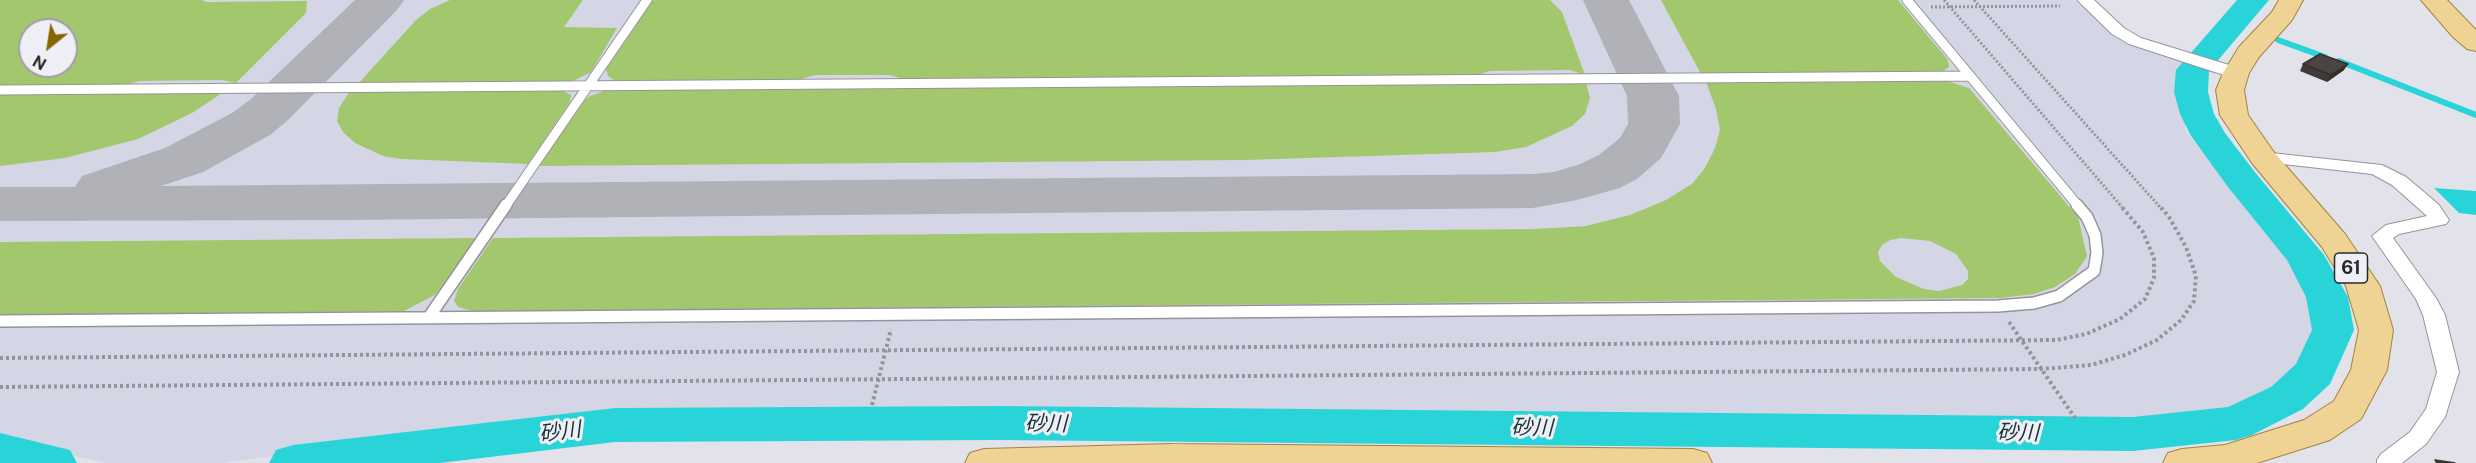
<!DOCTYPE html>
<html>
<head>
<meta charset="utf-8">
<style>
	body { margin:0 }
	#map { position:relative; width:2476px; height:463px; overflow:hidden; background:#e2e3ea; font-family:"Public Sans",sans-serif }
	canvas { display:block }
	.north { position:absolute; left:18px; top:18px; width:60px; height:60px; box-sizing:border-box; background:#eff0f7; border:2px solid #9fa0a5; border-radius:50%; rotate:210deg; font-size:16px; font-weight:700; line-height:24px; text-align:center; color:#28282b }
	.north::after { content:''; display:block; margin:auto; width:21px; height:27px; background:#866600; clip-path:polygon(50% 0,100% 100%,50% 72%,0 100%) }
</style>
</head>
<body>
<div id="map">
<canvas width="2476" height="463"></canvas>
<div class="north">N</div>
</div>
<script>
const g = document.querySelector('canvas').getContext('2d');
g.lineJoin = 'round';
function paint(path, color) { g.fillStyle = color; g.fill(path, 'evenodd'); }
const shape = rows => new Path2D(rows.map(r => 'M' + r).join(''));
function trace(path, color, width, dash) { g.strokeStyle = color; g.lineWidth = width; g.lineCap = dash ? 'butt' : 'round'; g.setLineDash(dash || []); g.stroke(path); }
function write(font, color, halo, rows, align = 'center') {
  g.font = font + ' "Public Sans","Noto Sans JP",sans-serif'; g.lineWidth = 6; g.setLineDash([]); g.textBaseline = 'middle'; g.strokeStyle = halo; g.fillStyle = color; for (const [text, x, y, turn = 0] of rows) {
    g.save(); g.translate(x, y); g.rotate((+turn || 0) * Math.PI / 180); g.textAlign = isNaN(turn) ? turn : align; if (halo) g.strokeText(text, 0, 0); g.fillText(text, 0, 0); g.restore();
  }
}
const built = shape([
	[0,0,2074,0,2114,34,2129,43,2186,63,2181,92,2186,132,2297,266,2313,295,2318,337,2308,358,2265,398,2218,417,2162,419,1657,424,1262,418,862,416,627,410,222,463,107,463,36,448,0,437],
	[30,30,66,30,66,66,30,66]
]);
const green = shape([
	[0,0,202,0,207,2,307,1,306,13,236,83,222,80,139,81,126,85,0,86],
	[30,30,66,30,66,66,30,66],
	[450,0,583,0,564,27,617,28,591,72,571,82,357,85,416,20,430,9],
	[653,0,1550,0,1562,12,1585,75,1570,70,1490,71,1474,76,903,79,890,75,815,75,795,81,614,80,608,76,606,69],
	[1661,0,1898,0,1948,60,1949,67,1942,72,1701,74],
	[1944,80,1969,88,2078,217,2087,256,2075,274,2055,287,2034,294,2000,298,472,311,458,307,454,301,458,289,493,238,1535,229,1586,226,1630,215,1666,200,1692,184,1705,168,1715,148,1720,130,1716,109,1706,82],
	[1901,238,1930,241,1956,254,1968,271,1968,279,1962,285,1939,291,1924,289,1896,277,1880,261,1878,252,1882,245,1890,240],
	[1586,82,1590,98,1585,114,1572,126,1526,147,1495,152,1245,160,539,166,578,106,590,96,607,90],
	[561,90,571,95,570,102,528,164,401,159,383,156,355,143,343,132,337,121,339,108,350,91],
	[222,93,192,113,138,139,65,158,0,166,0,95],
	[478,238,435,295,404,311,0,315,0,242]
]);
const water = shape([
	[2434,188,2476,191,2476,215,2459,213]
]);
const streamFar1 = shape([
	[2234,24,2241,27],
	[2278,40,2325,57],
	[2339,61,2476,115]
]);
const stream = shape([
	[1953,433,1958,439]
]);
const river = shape([
	[2237,0,2269,0,2209,71,2208,92,2214,114,2225,133,2254,171,2324,255,2348,297,2354,330,2330,384,2303,409,2252,435,2236,440,2133,451,999,440,615,442,440,463,269,463,276,450,293,445,615,408,999,406,2133,417,2228,407,2271,387,2296,364,2312,330,2306,297,2287,260,2228,187,2191,136,2180,114,2174,92,2176,70,2237,0],
	[0,433,70,450,77,463,0,463,0,433]
]);
const taxiway = shape([
	[355,0,404,0,397,10,287,121,270,135,203,172,161,186,1533,174,1554,172,1580,164,1599,155,1620,138,1628,124,1627,96,1583,0,1629,0,1679,96,1680,124,1661,158,1637,179,1620,188,1577,200,1533,208,342,220,0,221,0,187,75,187,82,176,165,148,232,113,251,99,355,0]
]);
const pathFar1 = shape([
	[1944,0,2122,207],
	[1974,0,2160,207],
	[1931,7,2060,6]
]);
const path = shape([
	[2009,322,2075,418],
	[0,358,2057,340,2086,334,2120,319,2145,299,2154,278,2154,258,2143,232,2120,205],
	[0,387,2041,369,2091,365,2125,355,2157,340,2181,320,2194,301,2196,276,2186,247,2169,217,2159,205],
	[872,405,891,329]
]);
const serviceFar1 = shape([
	[1907,0,2079,207],
	[0,90,1969,76],
	[505,207,647,0]
]);
const service = shape([
	[429,317,506,205],
	[0,321,1998,306,2034,303,2059,296,2094,271,2097,253,2095,235,2087,217,2077,205]
]);
const minor = shape([
	[2077,0,2094,0,2124,28,2141,38,2242,69,2244,73,2242,77,2230,77,2129,44,2112,34,2077,0],
	[2262,152,2382,165,2406,177,2424,192,2439,205,2449,220,2446,224,2399,234,2393,238,2436,298,2445,315,2459,372,2445,417,2426,444,2402,463,2377,463,2377,460,2381,454,2410,432,2426,409,2437,372,2423,315,2416,299,2372,236,2386,225,2427,216,2392,185,2372,174,2256,161,2253,157,2256,153,2262,152]
]);
const primary = shape([
	[2279,0,2303,0,2292,20,2259,57,2249,73,2244,90,2248,115,2273,151,2345,234,2380,286,2393,330,2387,370,2361,419,2330,440,2257,463,2163,463,2168,453,2182,449,2225,445,2304,420,2334,401,2351,370,2359,330,2346,286,2322,247,2252,163,2220,115,2216,90,2223,73,2239,47,2272,12,2279,0],
	[2421,0,2447,0,2476,30,2476,51,2467,49,2453,37,2421,0],
	[1172,444,1693,449,1707,453,1712,463,965,463,970,453,984,449,1172,444]
]);
const wall = shape([
	[2303,64,2344,70,2327,82,2300,71]
]);
const shadedWall = shape([
	[2348,64,2344,70,2327,82,2331,75]
]);
const building = shape([
	[2320,54,2348,64,2331,75,2303,64,2320,54],
	[2435,460,2455,463,2437,463,2435,460]
]);
const shields = [
	[2351,268,33]
];
const shieldNames = [
	["61",2351,268]
];
const waterNames = [
	["砂川",1046,424,1],
	["砂川",1532,428,1],
	["砂川",560,432,-7],
	["砂川",2018,433,1]
];
paint(built, '#d5d6e5');
paint(green, '#a3c76d');
paint(water, '#29d4d9');
trace(streamFar1, '#29d4d9', 6);
trace(stream, '#29d4d9', 8);
paint(river, '#29d4d9');
paint(taxiway, '#b1b2b8');
trace(serviceFar1, '#94959b', 11);
trace(service, '#94959b', 14);
trace(minor, '#94959b', 2);
trace(primary, '#a28441', 2);
trace(pathFar1, '#94959a', 3, [2, 2]);
trace(path, '#94959a', 4, [3, 3]);
trace(serviceFar1, '#fff', 9);
trace(service, '#fff', 11);
paint(minor, '#fff');
paint(primary, '#eed394');
paint(wall, '#403a39');
paint(shadedWall, '#34302e');
paint(building, '#4b4442');
trace(building, '#34302e', 1.5);
for (const [x, y, w] of shields) { const box = new Path2D(); box.roundRect(x - w / 2, y - 15, w, 30, 4.5); g.fillStyle = '#eff0f7'; g.fill(box); trace(box, '#28282b', 1.5); }
write('bold 18px', '#28282b', null, shieldNames);
write('italic 21px', '#193334', '#eff0f7', waterNames);
</script>
</body>
</html>
